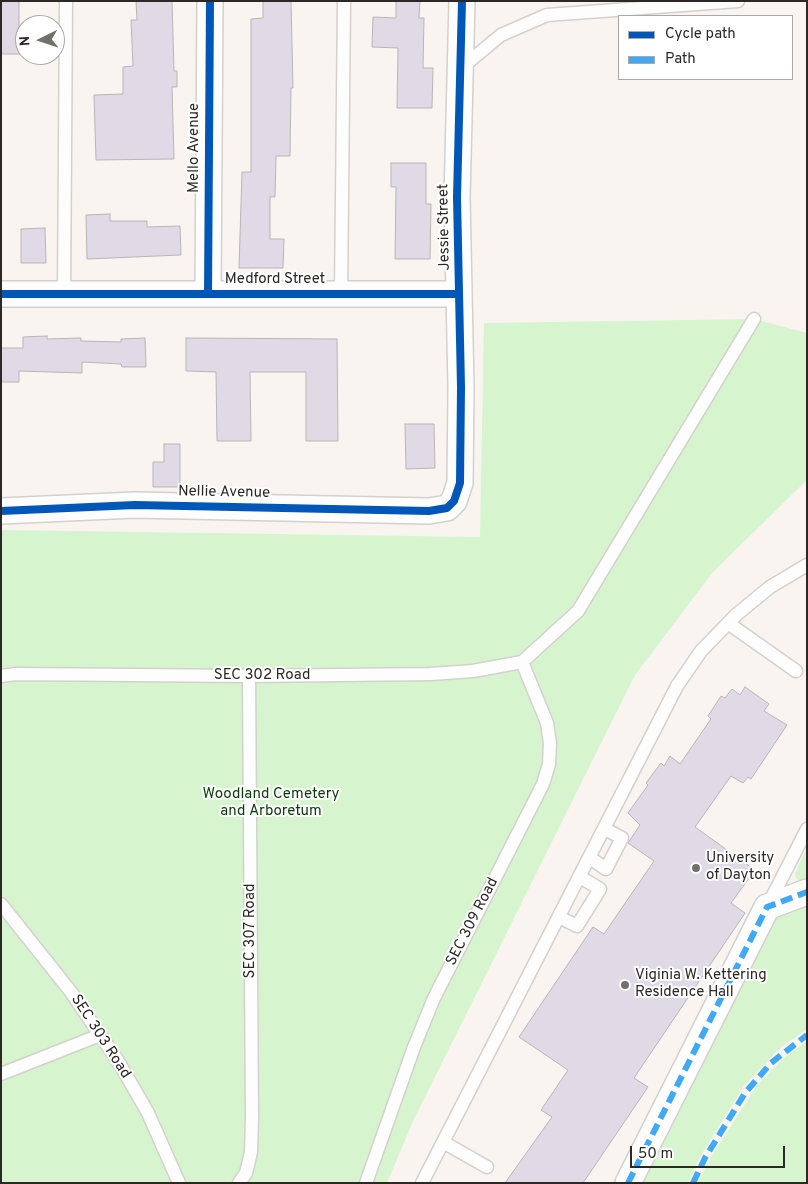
<!DOCTYPE html>
<html>
<head>
<meta charset="utf-8">
<style>
	body { margin:0 }
	#map { position:relative; width:808px; height:1184px; overflow:hidden; background:#f9f4f0; font-family:Overpass,sans-serif }
	canvas { display:block }
	.frame { position:absolute; inset:0; border:2px solid #2b2825; pointer-events:none }
	.legend { position:absolute; left:618px; top:15px; width:175px; height:65px; box-sizing:border-box; background:#fff; border:1px solid #aaa9a8; margin:0; padding:6px 9px; list-style:none; font-size:15px; color:#2b2825 }
	.legend li { display:flex; align-items:center; gap:10px; height:25px }
	.legend b { width:25px; border:1px solid #aaa9a8 }
	.north { position:absolute; left:15px; top:15px; width:50px; height:50px; box-sizing:border-box; background:#fff; border:1px solid #aaa9a8; border-radius:50%; rotate:266deg; font-size:14px; font-weight:700; line-height:20px; text-align:center; color:#2b2825 }
	.north::after { content:''; display:block; margin:auto; width:18px; height:22px; background:#736f6c; clip-path:polygon(50% 0,100% 100%,50% 72%,0 100%) }
	.scale { position:absolute; left:630px; top:1146px; width:155px; height:22px; box-sizing:border-box; border:2px solid #2b2825; border-top:0; padding-left:6px; font-size:15px; line-height:18px; white-space:nowrap; color:#2b2825; -webkit-text-stroke:4px #fff; paint-order:stroke }
</style>
</head>
<body>
<div id="map">
<canvas width="808" height="1184"></canvas>
<div class="frame"></div>
<ul class="legend">
<li><b style="height:6px;background:#0057b8"></b>Cycle path</li>
<li><b style="height:6px;background:#3fa9f5"></b>Path</li>
</ul>
<div class="north">N</div>
<div class="scale">50 m</div>
</div>
<script>
const g = document.querySelector('canvas').getContext('2d');
g.lineJoin = 'round';
function paint(path, color) { g.fillStyle = color; g.fill(path, 'evenodd'); }
const shape = rows => new Path2D(rows.map(r => 'M' + r).join(''));
function trace(path, color, width, dash) { g.strokeStyle = color; g.lineWidth = width; g.lineCap = dash ? 'butt' : 'round'; g.setLineDash(dash || []); g.stroke(path); }
function write(font, color, halo, rows, align = 'center') {
  g.font = font + ' Overpass,sans-serif'; g.lineWidth = 4; g.setLineDash([]); g.textBaseline = 'middle'; g.strokeStyle = halo; g.fillStyle = color; for (const [text, x, y, turn = 0] of rows) {
    g.save(); g.translate(x, y); g.rotate((+turn || 0) * Math.PI / 180); g.textAlign = isNaN(turn) ? turn : align; if (halo) g.strokeText(text, 0, 0); g.fillText(text, 0, 0); g.restore();
  }
}
const green = shape([
	[754,319,807,333,807,480,713,572,635,675,414,1119,387,1183,1,1183,1,530,480,537,484,323],
	[807,848,807,882,803,883,796,878,795,873],
	[807,903,807,1029,780,1048,744,1086,700,1157,688,1183,637,1183,770,922,779,913],
	[807,1041,807,1183,698,1183,710,1159,757,1085,786,1056]
]);
const building = shape([
	[1,1,19,1,19,26,25,26,25,54,1,54,1,1],
	[136,1,172,1,174,71,177,71,177,87,172,87,174,159,96,160,94,95,123,94,123,67,133,66,131,20,137,20,136,1],
	[263,1,291,1,293,88,291,88,290,156,276,156,275,197,270,197,270,239,284,239,283,268,239,268,242,172,251,172,251,19,263,18,263,1],
	[396,1,420,1,419,18,424,18,423,68,433,68,432,108,397,108,398,48,372,47,373,17,396,18,396,1],
	[391,163,426,163,426,204,431,204,430,259,395,259,396,187,391,187,391,163],
	[110,214,110,221,147,221,147,227,180,226,181,255,87,259,86,215,110,214],
	[45,228,46,263,21,263,21,229,45,228],
	[47,336,47,339,81,338,81,341,121,342,121,339,145,338,146,367,122,367,121,364,82,362,82,373,19,371,19,382,1,382,1,348,23,348,23,337,47,336],
	[186,338,337,339,338,441,306,441,306,372,250,372,251,441,217,441,216,372,186,371,186,338],
	[405,424,434,424,435,468,406,469,405,424],
	[164,444,180,444,180,487,153,487,153,462,164,462,164,444],
	[745,687,769,704,764,711,787,725,751,779,748,777,743,783,731,776,695,827,755,870,731,903,745,913,634,1078,648,1087,583,1183,505,1183,552,1117,541,1110,568,1070,519,1037,593,927,604,934,654,861,628,843,640,825,628,813,648,785,646,783,661,763,664,766,670,756,680,764,711,719,708,716,721,696,725,698,732,689,740,695,745,687]
]);
const lane = shape([
	[460,69,501,35,547,15,738,1],
	[64,294,66,1],
	[341,294,344,1],
	[728,623,796,671],
	[1,676,16,674,249,676,431,674,473,671,522,662,578,611,754,319],
	[590,858,606,869,622,838,605,829],
	[1,904,71,992,118,1061,148,1113,179,1183],
	[768,905,807,829],
	[559,917,577,926,600,889,580,877],
	[1,1074,100,1035],
	[443,1142,487,1167],
	[239,1183,246,1173,251,1152,252,1117,249,676],
	[366,1183,414,1047,434,998,543,784,549,764,550,743,547,723,522,662],
	[422,1183,677,686,701,651,736,615,770,587,807,565]
]);
const street = shape([
	[1,294,459,294],
	[208,294,210,1],
	[1,511,135,505,429,511,447,508,454,501,460,483,461,387,457,197,462,1],
	[628,1183,767,907,807,892]
]);
const quiet = shape([
	[628,1183,767,907,807,892],
	[693,1183,705,1158,745,1093,771,1063,807,1035]
]);
const cycleway = shape([
	[1,294,459,294],
	[208,294,210,1],
	[1,511,135,505,429,511,447,508,454,501,460,483,461,387,457,197,462,1]
]);
const markers = [
	[696,868,5,"#736f6c"],
	[625,985,5,"#736f6c"]
];
const streetNames = [
	["Mello Avenue",195,148,-90],
	["Jessie Street",445,227,-91],
	["Medford Street",275,280],
	["Nellie Avenue",224,493,1],
	["SEC 302 Road",262,676],
	["SEC 309 Road",473,922,-63],
	["SEC 307 Road",251,931,-90],
	["SEC 303 Road",100,1037,57]
];
const parkNames = [
	["Woodland Cemetery",271,795],
	["and Arboretum",271,812]
];
const poiNames = [
	["University",706,859],
	["of Dayton",706,876],
	["Viginia W. Kettering",635,976],
	["Residence Hall",635,993]
];
paint(green, '#d6f5ce');
paint(building, '#dfdae6');
trace(building, '#b8b5b5', 1);
trace(lane, '#d4d0cd', 15);
trace(street, '#d4d0cd', 28);
trace(lane, '#fefdfd', 12);
trace(street, '#fefdfd', 25);
trace(quiet, '#3fa9f5', 6, [12, 6]);
trace(cycleway, '#0057b8', 8);
for (const [x, y, r, color] of markers) { const dot = new Path2D(); dot.arc(x, y, r, 0, 2 * Math.PI); g.fillStyle = color; g.fill(dot); trace(dot, '#fff', 2); }
write('15px', '#2b2825', '#fff', streetNames);
write('15px', '#093c07', '#fff', parkNames);
write('15px', '#2b2825', '#fff', poiNames, 'left');
</script>
</body>
</html>
